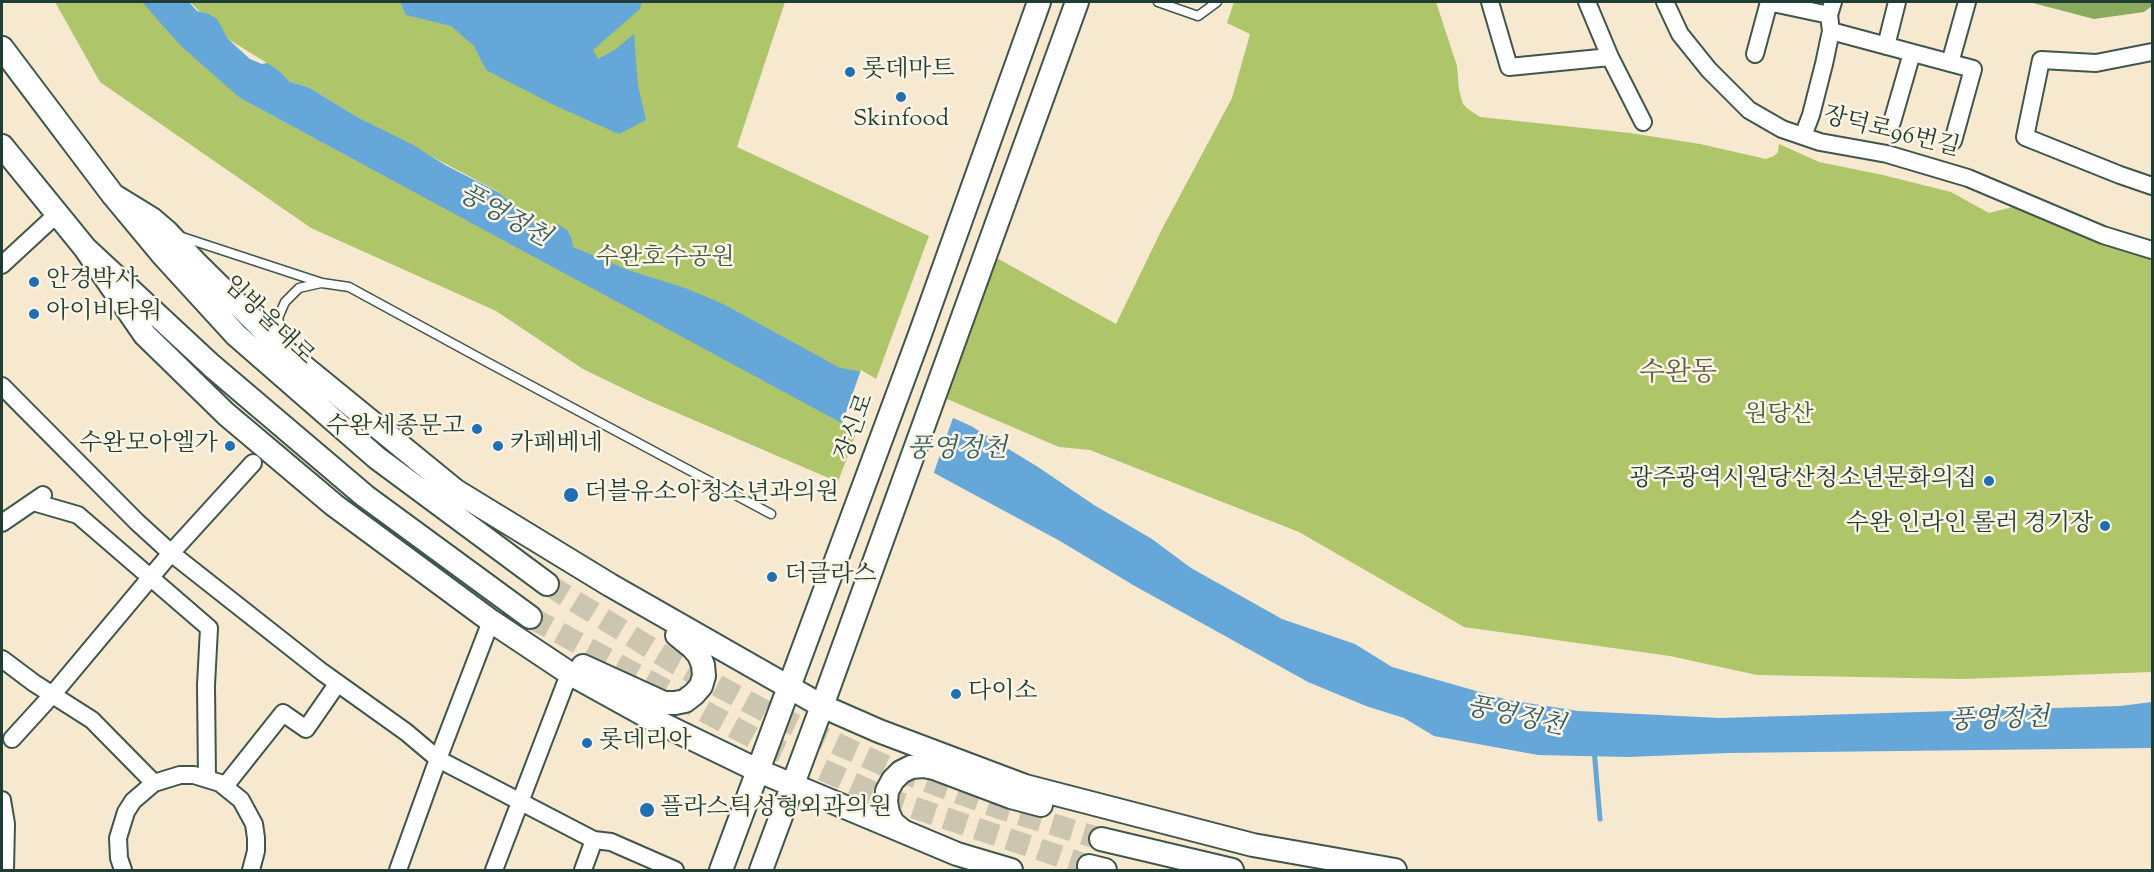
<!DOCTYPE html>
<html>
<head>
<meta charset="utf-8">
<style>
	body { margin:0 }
	#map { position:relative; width:2154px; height:872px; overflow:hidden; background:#f7e8d0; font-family:"Sorts Mill Goudy",serif }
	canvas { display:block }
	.frame { position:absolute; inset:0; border:3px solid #1f3d34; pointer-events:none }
</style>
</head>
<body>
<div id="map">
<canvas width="2154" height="872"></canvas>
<div class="frame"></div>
</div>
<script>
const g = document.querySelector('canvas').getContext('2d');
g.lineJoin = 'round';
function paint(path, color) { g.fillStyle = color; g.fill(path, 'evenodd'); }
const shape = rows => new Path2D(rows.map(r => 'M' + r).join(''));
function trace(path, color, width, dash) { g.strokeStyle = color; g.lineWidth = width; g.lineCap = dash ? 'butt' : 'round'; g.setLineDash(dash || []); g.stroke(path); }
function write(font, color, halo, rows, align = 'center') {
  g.font = font + ' "Sorts Mill Goudy","Noto Serif KR",serif'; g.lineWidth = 5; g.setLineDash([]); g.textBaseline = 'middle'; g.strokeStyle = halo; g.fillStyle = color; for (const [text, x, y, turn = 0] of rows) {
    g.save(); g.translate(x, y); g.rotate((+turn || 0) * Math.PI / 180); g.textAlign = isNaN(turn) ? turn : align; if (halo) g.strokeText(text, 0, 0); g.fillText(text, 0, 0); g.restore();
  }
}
const green = shape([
	[55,2,143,2,240,98,508,242,499,192,359,118,308,87,290,82,267,63,228,39,190,2,785,2,737,147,929,236,838,482,647,400,583,369,496,311,311,228,100,82],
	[1234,2,1436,2,1457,66,1459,90,1463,104,1468,109,1480,117,1630,133,1700,144,1766,159,1774,156,1778,152,1779,144,1819,162,1883,175,1951,192,1989,213,2028,203,2152,249,2152,672,1963,679,1757,675,1670,656,1464,627,1299,532,1090,450,1059,447,947,399,993,256,1116,324,1161,231,1232,98,1250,34,1227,23]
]);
const forest = shape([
	[2029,2,2152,2,2152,6,2144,12,2094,19]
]);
const water = shape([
	[142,2,189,2,197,11,209,14,217,19,228,39,250,59,262,64,267,63,278,70,290,82,308,87,359,118,413,145,447,166,498,192,543,231,559,225,567,230,571,237,573,247,628,270,688,289,725,305,840,368,858,371,882,386,971,426,1038,467,1094,505,1152,539,1191,568,1282,619,1355,644,1392,667,1508,700,1578,711,1720,718,2120,706,2152,702,2152,748,1729,753,1628,757,1538,755,1434,736,1404,718,1366,706,1308,682,1133,585,1060,541,240,98,181,46],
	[400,2,642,2,640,9,593,50,598,59,616,49,634,34,638,86,646,120,619,134,556,106,486,70,474,46,451,26,406,15]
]);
const pier = shape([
	[861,370,883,383,954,415,933,475,841,426]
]);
const stream = shape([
	[1594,749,1600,819]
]);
const secondaryTunnel = shape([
	[547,584,675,663,769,713,886,766,1002,809,1101,839],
	[530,617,763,743,888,799,1089,866]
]);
const lane = shape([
	[1158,2,1198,16,1217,2],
	[179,236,322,283,349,287,485,361,771,514],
	[284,343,278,318,285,302,299,288,321,283]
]);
const street = shape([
	[1490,2,1509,67,1610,57,1587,2],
	[1665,2,1680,34,1709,70,1749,110,1782,129,1820,142,1887,154,1968,178,2103,235,2152,250],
	[1768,2,1829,15],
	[1831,31,1973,69,1953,141],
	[1886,46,1897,2],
	[2152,52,2096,63,2041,60,2025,137,2120,175,2152,186],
	[1755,54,1769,2],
	[1610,57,1643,122],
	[1950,63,1967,2],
	[1892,122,1912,53],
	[1803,136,1811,115,1824,64,1831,31,1829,15,1833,2],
	[2,265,56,215],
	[2,386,137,522,171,553,322,672,406,732,438,759,594,840,583,870],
	[33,502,78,515,209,628,206,685,207,778],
	[2,523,43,495],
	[2,659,34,683,92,720,154,783],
	[12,739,53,694,171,553,253,463],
	[225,786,283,713,306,729,333,690],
	[2,800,6,824,5,870],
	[594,840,611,842,675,870],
	[123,870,119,858,118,838,126,812,133,801,154,783,180,775,194,775,220,783,241,800,254,824,256,838,256,851,251,870],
	[398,870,438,759,491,621],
	[494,870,566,682]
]);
const secondary = shape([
	[2,48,113,195,162,254,236,335,377,458,547,584],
	[2,146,85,248,212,366,365,496,530,617],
	[113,195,152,219,166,231,195,262,287,353,456,491,610,585,822,706,879,731,1025,786,1253,845,1395,870],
	[85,248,145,335,226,414,334,505,491,621,569,673,654,720,759,771,957,854,1011,870],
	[583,666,664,703,675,703,685,701,694,694,701,686,704,676,703,665,699,655,692,647,677,635],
	[904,832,893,823,888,813,886,802,887,791,893,780,901,772,911,767,923,766,934,768,1011,797,1041,805],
	[1101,839,1232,870],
	[1089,866,1105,870],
	[721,870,919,337,1039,2],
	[761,870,822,706,1077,2]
]);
const markers = [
	[850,72,6,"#1f6fb2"],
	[901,97,6,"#1f6fb2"],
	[34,282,6,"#1f6fb2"],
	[34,314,6,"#1f6fb2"],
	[477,429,6,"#1f6fb2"],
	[230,446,6,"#1f6fb2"],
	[498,446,6,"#1f6fb2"],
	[1989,481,6,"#1f6fb2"],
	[571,495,8,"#1f6fb2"],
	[2105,526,6,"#1f6fb2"],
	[772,577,6,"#1f6fb2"],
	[956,694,6,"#1f6fb2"],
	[587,743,6,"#1f6fb2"],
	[647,810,8,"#1f6fb2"]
];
const poiNames = [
	["롯데마트",862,72],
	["Skinfood",901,121,"center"],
	["안경박사",46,282],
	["아이비타워",46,314],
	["수완세종문고",465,429,"right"],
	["수완모아엘가",218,446,"right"],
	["카페베네",510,446],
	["광주광역시원당산청소년문화의집",1977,481,"right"],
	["더블유소아청소년과의원",584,495],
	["수완 인라인 롤러 경기장",2093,526,"right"],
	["더글라스",784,577],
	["다이소",968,694],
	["롯데리아",599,743],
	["플라스틱성형외과의원",660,810]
];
const streetNames = [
	["장덕로96번길",1891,134,14],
	["임방울대로",267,322,44],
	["장신로",857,428,-70]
];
const parkNames = [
	["수완호수공원",665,260],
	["원당산",1779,417]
];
const waterNames = [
	["풍영정천",503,218,29],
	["풍영정천",957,452],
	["풍영정천",1515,719,12],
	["풍영정천",1999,722,-2]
];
const quarterNames = [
	["수완동",1678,375]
];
paint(green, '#aec56a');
paint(forest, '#8aaa5e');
paint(water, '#66a7da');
paint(pier, '#f7e8d0');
trace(stream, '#66a7da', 5);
trace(secondaryTunnel, '#ccc6b1', 22, [22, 11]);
trace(lane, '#3f574b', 11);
trace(street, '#3f574b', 20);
trace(secondary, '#3f574b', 26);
trace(lane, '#fff', 8);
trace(street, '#fff', 16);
trace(secondary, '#fff', 22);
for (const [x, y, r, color] of markers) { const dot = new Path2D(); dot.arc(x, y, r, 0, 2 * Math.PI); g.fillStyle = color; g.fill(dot); trace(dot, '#fcf5e5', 2); }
write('24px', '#1f3d34', '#fcf5e5', poiNames, 'left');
write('24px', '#1f3d34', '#fcf5e5', streetNames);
write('24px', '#435f42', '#fcf5e5', parkNames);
write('italic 26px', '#345d66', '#fcf5e5', waterNames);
write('27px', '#5a5f46', '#fcf5e5', quarterNames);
</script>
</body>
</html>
